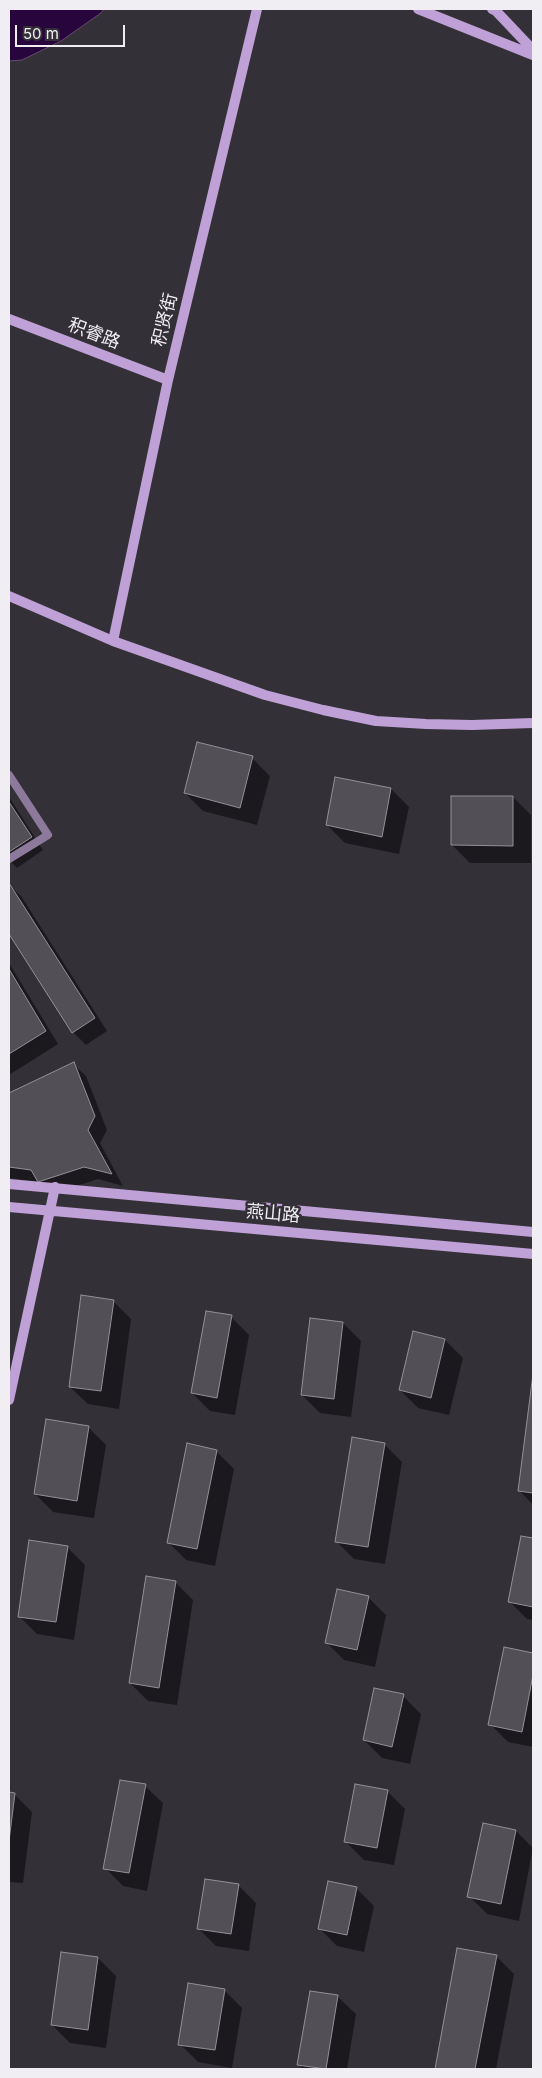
<!DOCTYPE html>
<html>
<head>
<meta charset="utf-8">
<style>
	body { margin:0 }
	#map { position:relative; width:542px; height:2078px; overflow:hidden; background:#343037; font-family:Inter,sans-serif }
	canvas { display:block }
	.frame { position:absolute; inset:0; border:10px solid #f0eef3; pointer-events:none }
	.scale { position:absolute; left:15px; top:25px; width:110px; height:22px; box-sizing:border-box; border:2px solid #f0eef3; border-top:0; padding-left:6px; font-size:15px; line-height:18px; white-space:nowrap; color:#f0eef3; -webkit-text-stroke:4px #343037; paint-order:stroke }
</style>
</head>
<body>
<div id="map">
<canvas width="542" height="2078"></canvas>
<div class="frame"></div>
<div class="scale">50 m</div>
</div>
<script>
const g = document.querySelector('canvas').getContext('2d');
g.lineJoin = 'round';
function paint(path, color) { g.fillStyle = color; g.fill(path, 'evenodd'); }
const shape = rows => new Path2D(rows.map(r => 'M' + r).join(''));
function trace(path, color, width, dash) { g.strokeStyle = color; g.lineWidth = width; g.lineCap = dash ? 'butt' : 'round'; g.setLineDash(dash || []); g.stroke(path); }
function write(font, color, halo, rows, align = 'center') {
  g.font = font + ' Inter,"Noto Sans SC",sans-serif'; g.lineWidth = 5; g.setLineDash([]); g.textBaseline = 'middle'; g.strokeStyle = halo; g.fillStyle = color; for (const [text, x, y, turn = 0] of rows) {
    g.save(); g.translate(x, y); g.rotate((+turn || 0) * Math.PI / 180); g.textAlign = isNaN(turn) ? turn : align; if (halo) g.strokeText(text, 0, 0); g.fillText(text, 0, 0); g.restore();
  }
}
const water = shape([
	[9,9,104,9,101,13,61,41,22,60,9,61,9,9]
]);
const shadow = shape([
	[252,758,270,776,257,825,203,811,185,793],
	[391,789,409,807,399,854,345,843,327,825],
	[9,797,43,850,17,868,9,860],
	[513,797,531,815,531,863,470,863,452,845],
	[9,885,21,896,107,1031,86,1045,73,1032,9,932],
	[9,963,58,1044,9,1075],
	[73,1064,86,1076,107,1130,100,1143,123,1186,98,1179,52,1194,41,1182,9,1178,9,1095],
	[113,1301,131,1319,119,1409,88,1404,70,1387],
	[231,1317,249,1335,235,1415,210,1411,192,1393],
	[343,1323,361,1341,351,1417,320,1413,302,1395],
	[445,1340,463,1358,449,1415,418,1408,400,1390],
	[533,1384,533,1505,519,1490],
	[88,1427,106,1445,94,1518,53,1512,35,1494],
	[384,1444,402,1462,385,1564,354,1559,336,1541],
	[216,1451,234,1469,215,1566,186,1560,168,1542],
	[522,1537,533,1539,533,1620,527,1619,509,1601],
	[67,1547,85,1565,74,1640,37,1634,19,1616],
	[175,1582,193,1600,177,1705,148,1701,130,1683],
	[368,1597,386,1615,375,1667,344,1660,326,1642],
	[505,1648,533,1654,533,1747,508,1742,490,1724],
	[403,1696,421,1714,410,1764,382,1758,364,1740],
	[145,1786,163,1803,147,1891,123,1886,105,1868],
	[387,1791,405,1809,394,1865,364,1860,346,1842],
	[9,1793,14,1794,32,1812,23,1883,9,1882],
	[516,1831,533,1848,519,1921,487,1914,469,1896],
	[238,1885,256,1903,249,1951,216,1946,198,1928],
	[356,1888,374,1906,364,1952,337,1946,319,1928],
	[458,1949,496,1956,514,1974,496,2069,436,2069],
	[62,1953,98,1958,116,1976,106,2048,70,2043,52,2025],
	[224,1990,242,2008,232,2068,198,2062,180,2044],
	[311,1992,338,1997,356,2014,347,2069,303,2069,298,2064]
]);
const building = shape([
	[197,742,253,756,240,808,184,793,197,742],
	[335,777,391,788,382,837,326,825,335,777],
	[451,796,513,796,513,846,451,845,451,796],
	[9,802,32,837,9,852,9,802],
	[9,883,95,1018,72,1033,9,934,9,883],
	[9,969,46,1031,9,1054,9,969],
	[74,1062,95,1116,88,1130,112,1174,84,1167,38,1182,31,1170,9,1167,9,1093,74,1062],
	[81,1295,114,1300,101,1391,69,1387,81,1295],
	[206,1311,232,1315,217,1398,191,1393,206,1311],
	[310,1318,343,1322,334,1399,301,1395,310,1318],
	[413,1331,445,1339,431,1398,399,1390,413,1331],
	[533,1374,533,1493,518,1491,533,1374],
	[46,1419,89,1426,77,1501,34,1494,46,1419],
	[352,1437,385,1443,368,1547,335,1542,352,1437],
	[187,1443,217,1450,197,1549,167,1543,187,1443],
	[521,1536,533,1538,533,1607,508,1602,521,1536],
	[29,1540,68,1546,56,1622,18,1617,29,1540],
	[146,1576,176,1581,159,1688,129,1683,146,1576],
	[337,1589,369,1596,357,1650,325,1643,337,1589],
	[504,1647,533,1653,533,1675,522,1732,488,1725,504,1647],
	[374,1688,404,1694,392,1747,363,1740,374,1688],
	[120,1780,146,1784,129,1873,103,1869,120,1780],
	[355,1784,388,1790,377,1848,344,1842,355,1784],
	[9,1792,15,1793,9,1841,9,1792],
	[483,1823,516,1830,501,1904,467,1897,483,1823],
	[205,1879,239,1884,231,1934,197,1929,205,1879],
	[328,1881,357,1887,347,1935,318,1929,328,1881],
	[457,1948,497,1955,475,2069,435,2069,457,1948],
	[61,1952,98,1957,88,2030,51,2025,61,1952],
	[188,1983,225,1989,215,2050,178,2045,188,1983],
	[310,1991,338,1995,326,2069,297,2065,310,1991]
]);
const lane = shape([
	[9,775,48,835,9,859]
]);
const secondary = shape([
	[418,9,533,55],
	[492,9,496,11,533,50],
	[9,319,168,380],
	[9,596,113,641,265,695,323,710,376,721,426,724,472,725,533,723],
	[113,641,168,380,257,9],
	[9,1184,533,1232],
	[9,1207,533,1254],
	[9,1400,55,1187]
]);
const streetNames = [
	["积贤街",165,320,-76],
	["积睿路",94,334,21],
	["燕山路",273,1214,5]
];
paint(water, '#28053c');
trace(water, '#644b73', 1);
paint(shadow, '#0007');
paint(building, '#534f56');
trace(building, '#949098', 1);
trace(lane, '#8c799b', 8);
trace(secondary, '#bfa1d7', 10);
write('18px', '#f0eef3', '#343037', streetNames);
</script>
</body>
</html>
